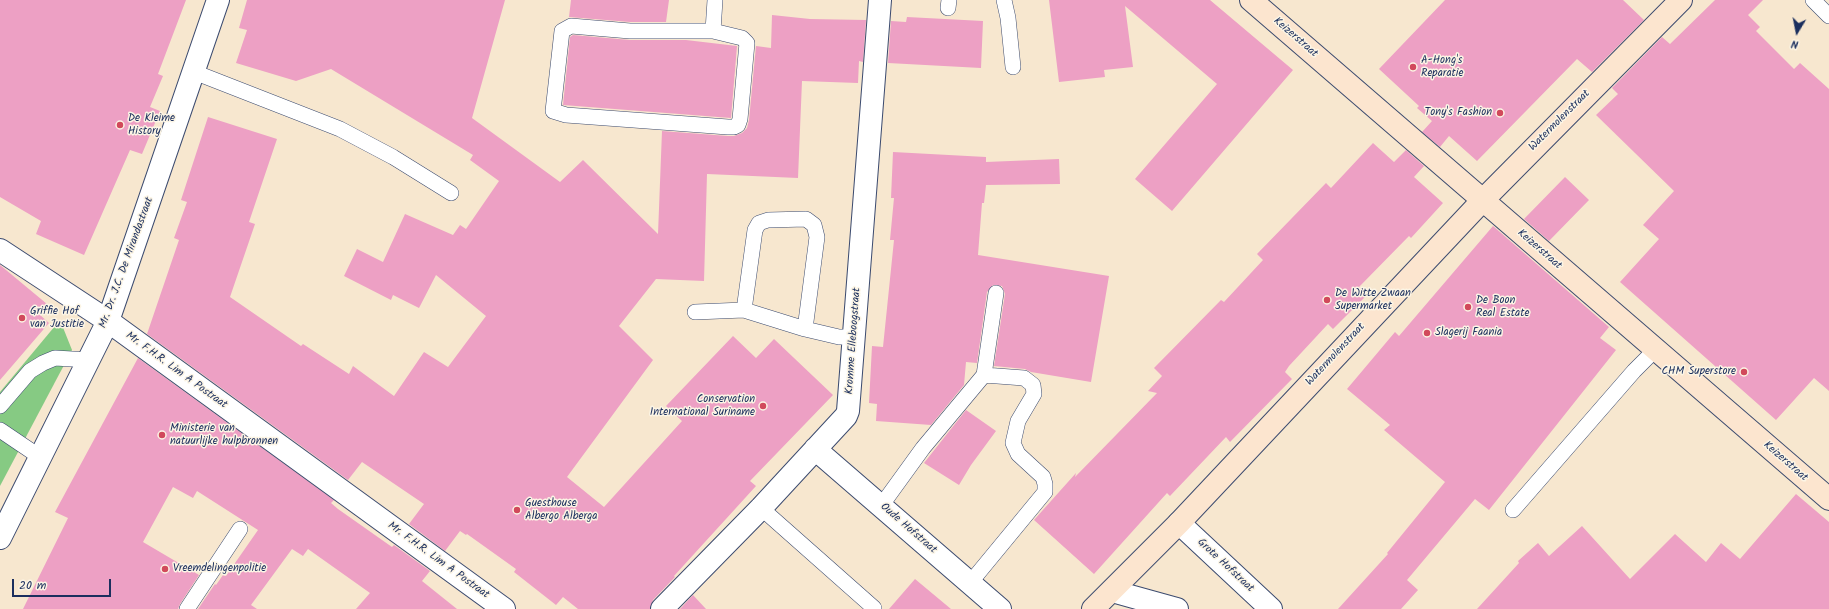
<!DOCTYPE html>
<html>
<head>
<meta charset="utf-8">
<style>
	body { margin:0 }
	#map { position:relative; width:1829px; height:609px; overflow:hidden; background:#f7e7cf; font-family:Kalam,sans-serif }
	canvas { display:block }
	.north { position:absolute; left:1777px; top:12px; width:40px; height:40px; -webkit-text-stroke:3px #fcf5e5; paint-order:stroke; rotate:190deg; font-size:11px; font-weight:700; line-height:16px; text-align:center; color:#1b2f5e }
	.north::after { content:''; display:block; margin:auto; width:14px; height:18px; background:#1b2f5e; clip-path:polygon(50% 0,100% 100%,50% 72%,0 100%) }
	.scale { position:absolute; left:12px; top:579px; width:99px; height:18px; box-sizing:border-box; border:2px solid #1b2f5e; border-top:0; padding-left:5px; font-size:12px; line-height:14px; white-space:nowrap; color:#1b2f5e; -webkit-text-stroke:3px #fcf5e5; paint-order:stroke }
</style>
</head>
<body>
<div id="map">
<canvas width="1829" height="609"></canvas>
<div class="north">N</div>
<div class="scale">20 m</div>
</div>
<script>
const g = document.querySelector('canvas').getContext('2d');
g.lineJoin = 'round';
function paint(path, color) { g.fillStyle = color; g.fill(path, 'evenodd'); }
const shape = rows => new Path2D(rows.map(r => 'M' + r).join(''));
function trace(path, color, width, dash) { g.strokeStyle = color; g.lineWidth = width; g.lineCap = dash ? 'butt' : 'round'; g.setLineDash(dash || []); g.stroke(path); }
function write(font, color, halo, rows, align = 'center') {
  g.font = font + ' Kalam,sans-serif'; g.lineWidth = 3; g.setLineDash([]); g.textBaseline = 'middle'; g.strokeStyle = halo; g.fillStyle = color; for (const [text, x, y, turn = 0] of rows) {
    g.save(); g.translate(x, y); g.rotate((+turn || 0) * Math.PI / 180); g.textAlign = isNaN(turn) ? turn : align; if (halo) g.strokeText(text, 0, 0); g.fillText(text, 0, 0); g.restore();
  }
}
const green = shape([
	[60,320,72,350,0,486,0,392]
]);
const building = shape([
	[0,0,186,0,158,74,163,76,150,107,160,111,142,154,130,150,84,255,36,234,41,221,0,197],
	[247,0,505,0,472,118,560,182,583,160,658,234,662,131,728,136,734,136,742,133,747,128,749,120,756,46,771,48,772,15,810,19,866,20,863,62,859,61,858,83,802,81,798,178,707,174,704,281,656,279,619,326,653,360,567,477,604,507,682,421,666,406,733,336,756,358,774,339,833,395,750,481,756,486,674,576,675,577,653,600,650,609,578,609,563,597,556,605,514,572,516,569,467,534,466,535,460,531,445,551,409,524,424,504,362,462,348,480,147,334,179,240,174,238,187,202,181,200,208,117,277,139,249,222,255,224,230,297,301,346,303,344,349,374,353,366,394,396,424,352,448,367,486,316,436,275,419,308,393,295,391,300,344,276,357,249,383,262,405,214,453,235,460,225,466,229,499,181,470,160,473,155,331,69,296,81,236,63,247,30,239,28],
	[571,0,669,0,666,22,630,22,569,17],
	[1049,0,1210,0,1293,70,1172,211,1135,179,1217,84,1125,6,1133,67,1104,70,1105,77,1059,82],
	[1445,0,1623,0,1644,20,1592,72,1577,59,1477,161,1449,136,1440,147,1422,132,1432,121,1417,108,1419,106,1379,69],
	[1715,0,1763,0,1748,15,1760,27,1756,31,1794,69,1800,63,1829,89,1829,391,1814,378,1776,420,1620,282,1659,239,1643,225,1674,191,1596,115,1618,94,1612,88,1662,37,1670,44],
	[907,17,983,21,981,68,888,63,891,21,906,22],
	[573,35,630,40,686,40,737,46,731,118,563,105,570,37],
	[1373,143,1394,162,1406,150,1424,166,1414,177,1443,203,1411,238,1409,236,1359,287,1367,295,1333,329,1328,324,1289,366,1285,372,1292,379,1230,442,1226,437,1170,496,1167,493,1094,574,1034,520,1076,473,1075,477,1157,393,1148,391,1162,376,1154,368,1221,300,1224,302,1263,260,1257,254,1326,183,1331,188],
	[893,152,986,157,986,162,1059,159,1060,184,986,185,984,203,982,203,978,255,1109,276,1091,382,1031,372,1025,369,994,366,1005,294,1002,286,993,285,987,292,977,363,966,362,964,385,931,425,876,421,877,404,869,403,872,346,883,347,894,240,890,240,894,198,891,198],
	[1565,177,1589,200,1549,241,1524,219],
	[1493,226,1609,327,1600,338,1616,350,1489,510,1475,499,1407,580,1418,590,1401,609,1338,609,1388,554,1387,553,1445,482,1384,430,1390,425,1347,389,1395,332,1399,336],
	[0,265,47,304,39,314,49,323,0,380],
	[138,358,334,500,331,503,338,509,392,547,394,545,430,571,422,581,457,609,356,609,370,593,308,549,303,556,292,549,251,605,257,609,198,609,215,584,216,585,223,575,226,576,258,530,197,491,193,498,173,487,143,542,199,575,180,604,178,609,23,609,68,518,55,512],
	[966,410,996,431,971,465,959,485,924,463],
	[1796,494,1829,522,1829,609,1477,609,1519,563,1518,561,1538,543,1549,556,1582,526,1630,579,1675,534,1706,562,1721,543,1740,559],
	[915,579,951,609,889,609],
	[693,595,706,609,680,609]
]);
const lane = shape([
	[1004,0,1008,18,1013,67],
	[1813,0,1829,16],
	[948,8,949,0],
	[571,26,630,31,713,31,742,38,747,43,740,119,738,125,734,127,728,127,566,115,553,111,562,31,571,26],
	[713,31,715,0],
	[194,72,340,129,393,157,451,193],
	[744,310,755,230,759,223,768,220,806,219,814,225,817,237,805,329],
	[695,312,744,310,805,329,839,337,854,337],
	[0,406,30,371,43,363,55,358,89,360],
	[0,430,40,457],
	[881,506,923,448,984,375,996,293],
	[761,508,874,608],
	[1513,510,1634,371,1655,350],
	[970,583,1045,492,1045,484,1043,477,1018,454,1013,443,1018,421,1034,394,1033,385,1024,378,984,375],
	[187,609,240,529]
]);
const street = shape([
	[0,250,108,321,504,609],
	[815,449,1000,609],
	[1179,523,1271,609],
	[0,538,108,321,218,0],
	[1112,591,1177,609],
	[662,609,761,508,846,416,848,411,880,0]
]);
const secondary = shape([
	[1251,0,1829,499],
	[1093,609,1179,523,1482,201,1681,0]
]);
const markers = [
	[1413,67,4,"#d1495b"],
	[1500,113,4,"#d1495b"],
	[120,125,4,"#d1495b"],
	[1327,300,4,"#d1495b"],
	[1468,307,4,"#d1495b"],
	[22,318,4,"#d1495b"],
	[1427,333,4,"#d1495b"],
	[1744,372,4,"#d1495b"],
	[763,406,4,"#d1495b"],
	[162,435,4,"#d1495b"],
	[517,510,4,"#d1495b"],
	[165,569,4,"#d1495b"]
];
const streetNames = [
	["Keizerstraat",1295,38,41],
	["Watermolenstraat",1560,121,-45],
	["Keizerstraat",1539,250,41],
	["Mr. Dr. J.C. De Mirandastraat",127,263,-70],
	["Kromme Elleboogstraat",854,341,-86],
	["Watermolenstraat",1336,355,-47],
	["Mr. F.H.R. Lim A Postraat",176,371,36],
	["Keizerstraat",1785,462,41],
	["Oude Hofstraat",908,529,41],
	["Mr. F.H.R. Lim A Postraat",438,561,36],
	["Grote Hofstraat",1225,566,43]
];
const poiNames = [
	["A-Hong's",1421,61],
	["Reparatie",1421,74],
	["Tony's Fashion",1492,113,"right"],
	["De Kleime",128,119],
	["History",128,132],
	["De Witte Zwaan",1335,294],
	["Supermarket",1335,307],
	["De Boon",1476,301],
	["Real Estate",1476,314],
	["Griffie Hof",30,312],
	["van Justitie",30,325],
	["Slagerij Faania",1435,333],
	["CHM Superstore",1736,372,"right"],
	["Conservation",755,400,"right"],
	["International Suriname",755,413,"right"],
	["Ministerie van",170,429],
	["natuurlijke hulpbronnen",170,442],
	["Guesthouse",525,504],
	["Albergo Alberga",525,517],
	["Vreemdelingenpolitie",173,569]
];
paint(green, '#86ca83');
paint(building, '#eda0c4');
trace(lane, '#3c4b6f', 16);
trace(street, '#3c4b6f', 24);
trace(secondary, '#3c4b6f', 24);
trace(lane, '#fff', 15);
trace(street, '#fff', 22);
trace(secondary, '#fce5cf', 22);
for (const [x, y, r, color] of markers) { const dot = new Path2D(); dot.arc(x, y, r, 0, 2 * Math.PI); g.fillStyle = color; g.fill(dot); trace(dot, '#fcf5e5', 1.5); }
write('11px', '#1b2f5e', '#fcf5e5', streetNames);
write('11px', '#1b2f5e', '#fcf5e5', poiNames, 'left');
</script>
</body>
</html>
